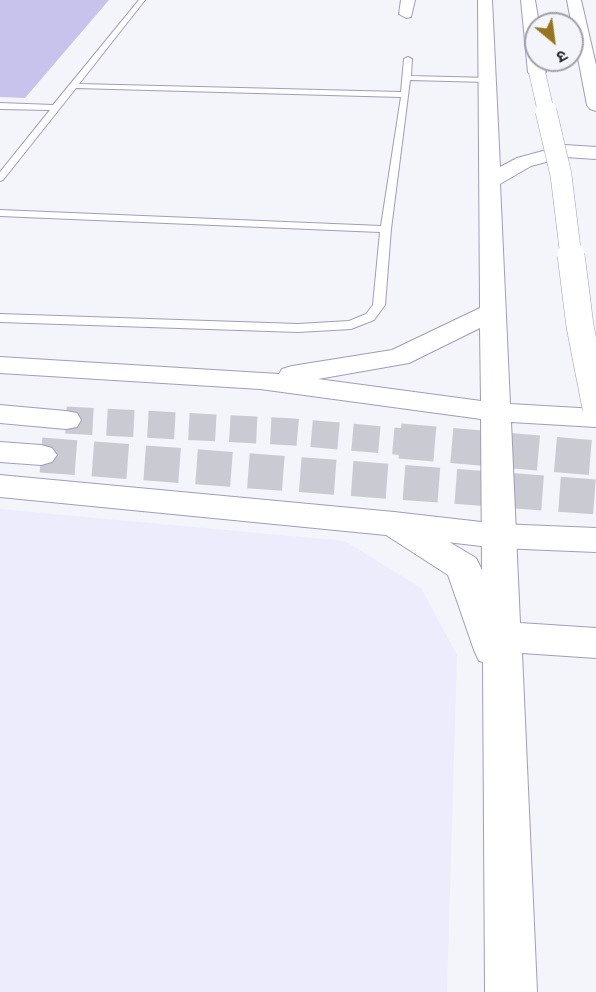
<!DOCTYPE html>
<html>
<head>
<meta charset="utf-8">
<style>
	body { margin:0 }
	#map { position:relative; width:596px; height:992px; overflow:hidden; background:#f4f4fb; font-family:Arial,"Noto Sans Devanagari",sans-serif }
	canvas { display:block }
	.north { position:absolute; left:524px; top:12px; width:60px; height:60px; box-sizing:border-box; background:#f4f4fb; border:2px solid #a1a0a9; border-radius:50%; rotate:151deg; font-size:16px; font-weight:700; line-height:24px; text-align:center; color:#24222f }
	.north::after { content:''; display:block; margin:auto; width:21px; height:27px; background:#97741d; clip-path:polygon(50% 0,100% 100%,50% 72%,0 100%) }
</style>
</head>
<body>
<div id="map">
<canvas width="596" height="992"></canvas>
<div class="north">उ</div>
</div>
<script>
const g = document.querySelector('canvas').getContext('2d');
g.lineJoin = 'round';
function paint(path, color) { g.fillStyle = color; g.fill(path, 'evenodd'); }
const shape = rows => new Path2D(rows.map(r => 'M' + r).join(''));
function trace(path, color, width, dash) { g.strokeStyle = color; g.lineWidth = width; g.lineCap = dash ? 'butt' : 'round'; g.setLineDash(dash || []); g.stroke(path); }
const built = shape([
	[0,509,345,541,421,588,457,655,447,992,0,992]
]);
const building = shape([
	[0,0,109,0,25,98,0,97]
]);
const secondaryTunnelFar1 = shape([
	[66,420,294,432,417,443]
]);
const secondaryTunnel = shape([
	[400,441,596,458],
	[41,455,596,497]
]);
const service = shape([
	[139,0,145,0,79,84,401,92,404,59,408,57,412,59,411,76,490,78,491,80,487,82,410,80,391,229,385,305,374,320,351,329,298,332,0,322,0,314,298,324,349,321,366,314,373,305,380,232,0,216,0,210,381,226,401,97,76,88,3,180,0,181,0,172,50,110,0,109,0,103,53,105,139,0]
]);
const minor = shape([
	[401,0,415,0,411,17,406,18,399,14,401,0]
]);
const secondary = shape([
	[478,0,492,0,500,167,517,158,565,145,596,147,596,159,565,157,531,166,500,184,510,404,596,409,596,427,511,422,520,623,596,628,596,658,522,653,537,992,485,992,483,662,479,661,474,650,448,575,386,535,0,497,0,475,394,512,406,516,476,558,482,570,481,419,260,389,0,373,0,357,279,374,282,369,292,366,392,350,480,308,478,0],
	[480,328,481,401,318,379,409,363,480,328],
	[0,405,66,411,77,413,81,420,77,427,66,429,0,423,0,405],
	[0,442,41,445,52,448,57,455,52,462,41,465,0,462,0,442]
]);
const trunk = shape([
	[394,512,499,524,596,528,596,552,499,548,394,536,382,532,377,524,382,516,394,512]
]);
const motorway = shape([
	[521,0,535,0,539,24,536,24,536,60,544,60,546,72,543,76,537,77,531,76,528,72,521,0],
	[567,0,581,0,596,65,596,111,590,109,587,105,567,0]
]);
const motorwayBridgeFar2 = shape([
	[537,72,546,112]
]);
const motorwayBridgeFar1 = shape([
	[546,111,561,175,571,257]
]);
const motorwayBridge = shape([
	[571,255,580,326,596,408]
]);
paint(built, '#edecfd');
paint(building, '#c7c3ed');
trace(secondaryTunnelFar1, '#cacad2', 27, [27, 14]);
trace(secondaryTunnel, '#cacad2', 35, [35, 17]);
trace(service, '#a09dbd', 2);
trace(minor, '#a09dbd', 2);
trace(secondary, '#a09dbd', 2);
trace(trunk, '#a09dbd', 2);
trace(motorway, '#a09dbd', 2);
paint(service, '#fff');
paint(minor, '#fff');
paint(secondary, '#fff');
paint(trunk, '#fff');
paint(motorway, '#fff');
trace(motorwayBridgeFar2, '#a09dbd', 17, []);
trace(motorwayBridgeFar1, '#a09dbd', 22, []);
trace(motorwayBridge, '#a09dbd', 28, []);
trace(motorwayBridgeFar2, '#fff', 16);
trace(motorwayBridgeFar1, '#fff', 21);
trace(motorwayBridge, '#fff', 27);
</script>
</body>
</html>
